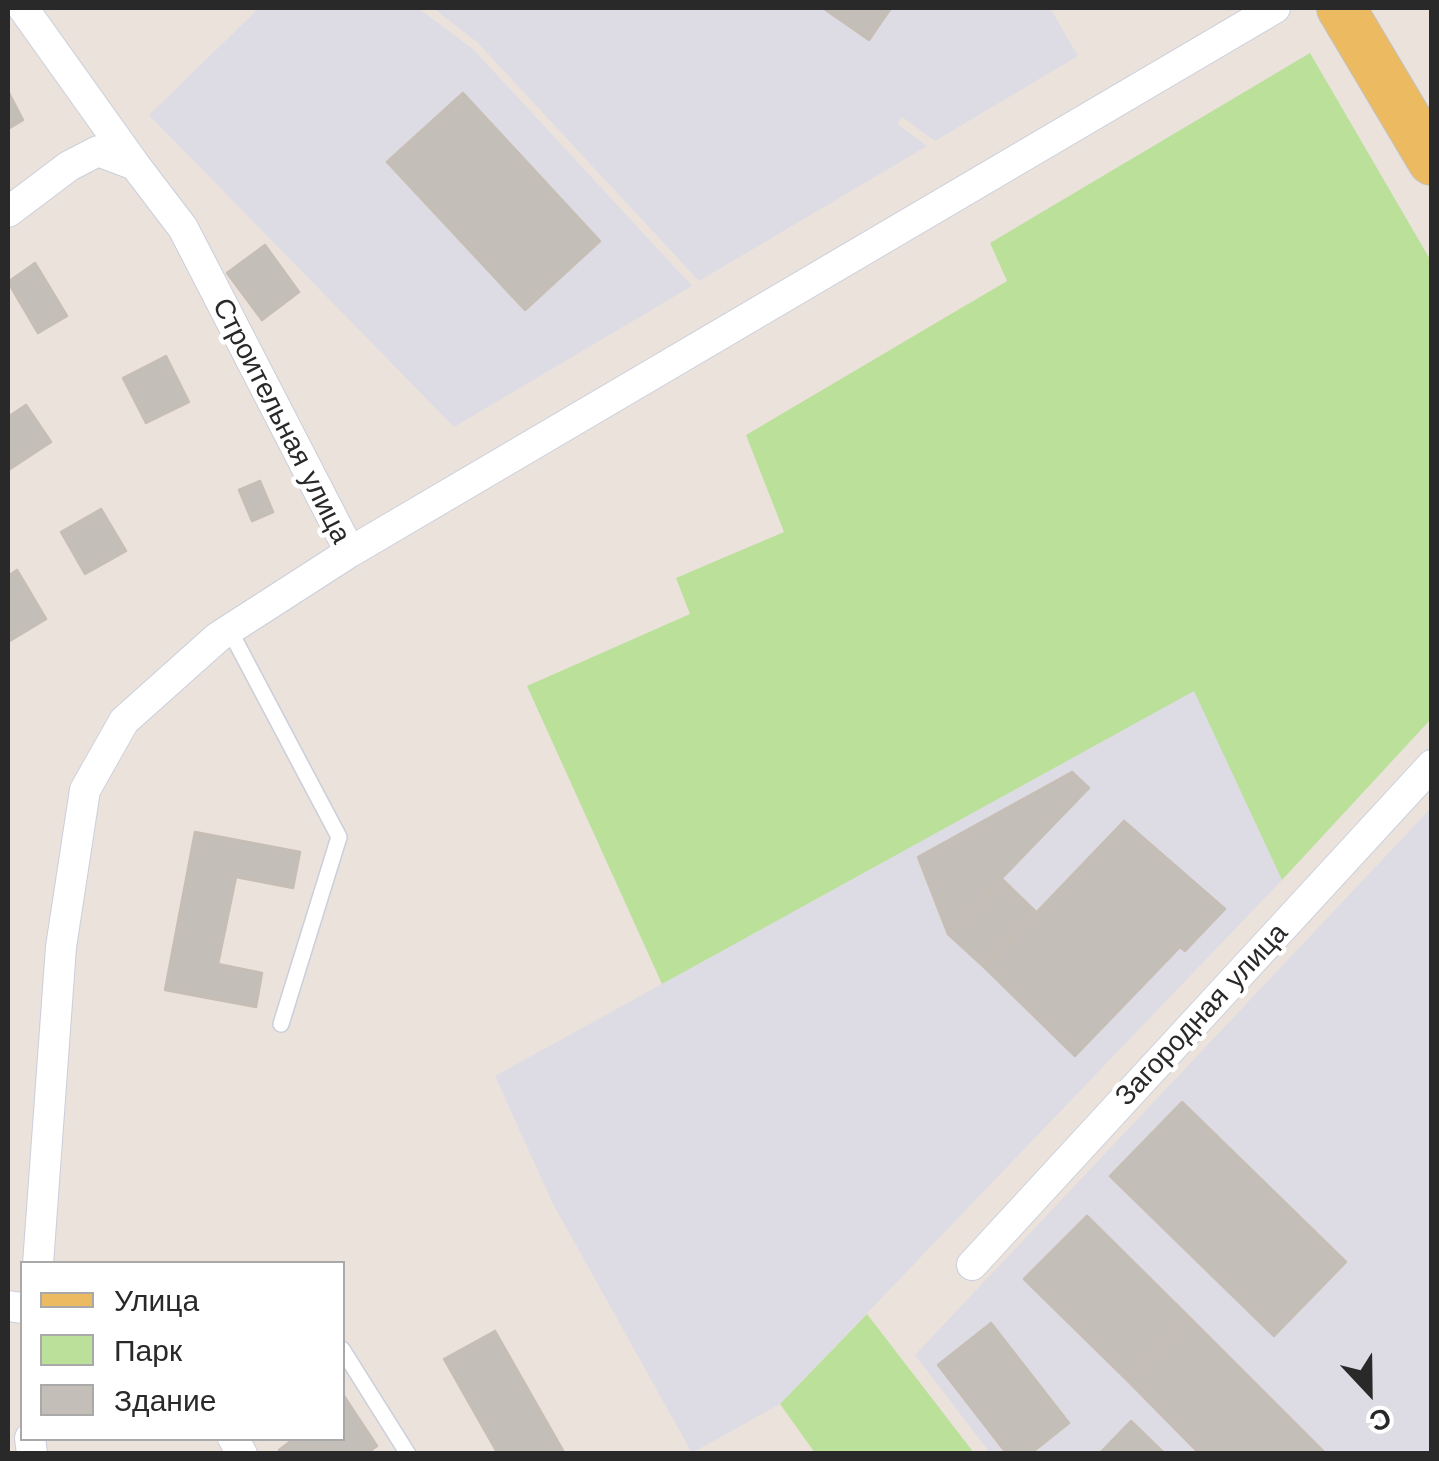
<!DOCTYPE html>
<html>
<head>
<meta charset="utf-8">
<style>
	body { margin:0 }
	#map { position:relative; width:1439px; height:1461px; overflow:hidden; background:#ebe2dc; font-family:"Work Sans",sans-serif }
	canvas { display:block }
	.frame { position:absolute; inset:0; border:10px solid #292929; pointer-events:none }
	.legend { position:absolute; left:20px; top:1261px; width:325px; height:180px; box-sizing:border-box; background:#fff; border:2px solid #a9a9a9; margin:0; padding:12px 18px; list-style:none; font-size:30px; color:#292929 }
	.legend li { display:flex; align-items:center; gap:20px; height:50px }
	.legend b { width:50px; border:2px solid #a9a9a9 }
	.north { position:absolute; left:1319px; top:1341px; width:100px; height:100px; -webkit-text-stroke:8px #fff; paint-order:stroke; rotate:158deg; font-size:28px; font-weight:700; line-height:40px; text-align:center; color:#292929 }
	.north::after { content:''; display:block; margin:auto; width:35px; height:45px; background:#292929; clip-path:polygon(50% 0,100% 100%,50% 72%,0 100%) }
</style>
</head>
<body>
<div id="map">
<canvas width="1439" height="1461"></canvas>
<div class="frame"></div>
<ul class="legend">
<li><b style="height:12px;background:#ebba61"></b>Улица</li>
<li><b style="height:28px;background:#bae09a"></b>Парк</li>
<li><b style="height:28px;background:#c3beb7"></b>Здание</li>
</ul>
<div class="north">С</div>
</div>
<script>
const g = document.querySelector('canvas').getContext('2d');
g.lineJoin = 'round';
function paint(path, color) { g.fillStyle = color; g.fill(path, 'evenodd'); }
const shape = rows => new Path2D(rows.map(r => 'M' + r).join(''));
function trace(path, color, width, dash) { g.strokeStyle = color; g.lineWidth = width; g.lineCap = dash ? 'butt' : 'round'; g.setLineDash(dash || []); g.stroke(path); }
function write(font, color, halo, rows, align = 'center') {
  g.font = font + ' "Work Sans",sans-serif'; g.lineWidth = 9; g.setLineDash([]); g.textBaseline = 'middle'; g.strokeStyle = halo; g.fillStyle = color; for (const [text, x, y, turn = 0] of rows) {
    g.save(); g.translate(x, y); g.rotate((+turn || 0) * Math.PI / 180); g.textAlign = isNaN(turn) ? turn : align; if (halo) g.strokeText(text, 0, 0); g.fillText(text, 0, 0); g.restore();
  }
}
const industrial = shape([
	[259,8,418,8,473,49,692,286,454,427,149,115],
	[433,8,1050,8,1078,56,935,141,902,117,897,124,927,146,699,281,478,43],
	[1195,690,1282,880,780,1404,692,1453,552,1202,495,1076],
	[1431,808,1431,1453,990,1453,915,1355]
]);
const green = shape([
	[1310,53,1431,261,1431,719,1282,880,1194,691,662,984,527,686,690,614,676,578,784,532,746,435,1007,281,990,243],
	[867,1314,974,1453,815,1453,780,1404]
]);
const building = shape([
	[823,8,891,8,869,40,823,8],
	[8,91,23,120,8,129,8,91],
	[463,93,600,241,525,310,387,162,463,93],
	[265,245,299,292,262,320,227,273,265,245],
	[35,263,67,316,38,333,8,282,35,263],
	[166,356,189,402,146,423,123,378,166,356],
	[26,405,51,442,10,469,8,417,26,405],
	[260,481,273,512,252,521,239,490,260,481],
	[101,509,126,551,85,574,61,532,101,509],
	[17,570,46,619,8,642,8,576,17,570],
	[1072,772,1089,788,948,934,918,857,1072,772],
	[1124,821,1225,909,1185,951,1180,947,1075,1056,984,967,1124,821],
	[195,832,300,852,293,888,236,877,218,964,262,973,256,1007,165,990,195,832],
	[1002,879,1036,912,984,967,948,934,1002,879],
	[1182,1102,1346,1262,1274,1336,1110,1176,1182,1102],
	[1087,1216,1189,1317,1127,1380,1024,1279,1087,1216],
	[1189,1317,1326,1454,1200,1454,1127,1380,1189,1317],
	[991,1323,1069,1423,1030,1454,1007,1454,938,1365,991,1323],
	[495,1331,565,1454,498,1454,444,1359,495,1331],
	[342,1393,377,1446,366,1454,281,1454,279,1450,295,1438,342,1438,342,1393],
	[1131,1421,1165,1454,1099,1454,1131,1421]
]);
const lane = shape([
	[229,629,339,837,281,1024],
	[342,1349,408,1454]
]);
const street = shape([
	[23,8,135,165],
	[8,212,69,166,98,151,135,165,183,228,350,552],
	[38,1264,61,947,85,790,124,721,218,637,350,552,1275,8],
	[972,1265,1432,765],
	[8,1306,22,1308],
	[30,1438,32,1454],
	[233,1438,242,1454]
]);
const primary = shape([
	[1341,8,1432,161]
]);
const streetNames = [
	["Строительная улица",281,421,63],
	["Загородная улица",1202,1015,-47]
];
paint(industrial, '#dddce4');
paint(green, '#bae09a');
paint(building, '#c3beb7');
trace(building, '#c6beb5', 2.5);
trace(lane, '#cacfdb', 18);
trace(street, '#cacfdb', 32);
trace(primary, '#c3c3c3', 50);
trace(lane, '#fff', 15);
trace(street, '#fff', 30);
trace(primary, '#ebba61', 48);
write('28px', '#292929', '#fff', streetNames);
</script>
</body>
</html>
